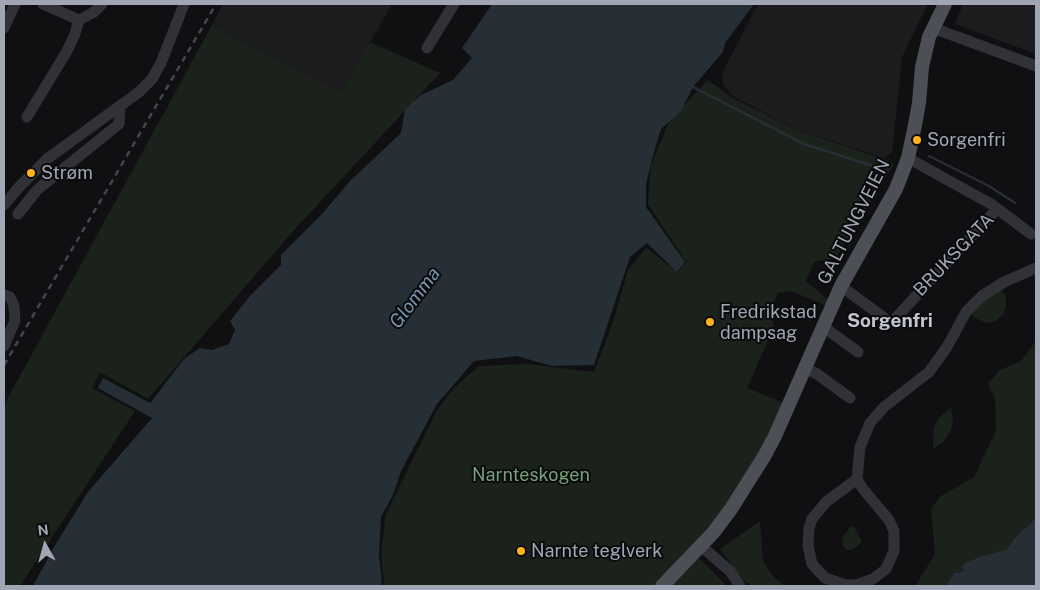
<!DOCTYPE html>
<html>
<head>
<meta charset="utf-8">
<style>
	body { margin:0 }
	#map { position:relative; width:1040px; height:590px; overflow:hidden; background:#101012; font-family:"Public Sans",sans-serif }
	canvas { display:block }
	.frame { position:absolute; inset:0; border:5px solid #a0a6b4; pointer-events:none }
	.north { position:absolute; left:20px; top:520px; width:50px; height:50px; -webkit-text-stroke:4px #0b0b0d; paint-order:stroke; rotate:353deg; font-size:14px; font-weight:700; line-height:20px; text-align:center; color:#a0a6b4 }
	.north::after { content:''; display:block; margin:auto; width:18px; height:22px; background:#a0a6b4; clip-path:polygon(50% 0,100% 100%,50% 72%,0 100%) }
</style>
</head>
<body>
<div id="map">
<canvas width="1040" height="590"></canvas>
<div class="frame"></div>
<div class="north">N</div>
</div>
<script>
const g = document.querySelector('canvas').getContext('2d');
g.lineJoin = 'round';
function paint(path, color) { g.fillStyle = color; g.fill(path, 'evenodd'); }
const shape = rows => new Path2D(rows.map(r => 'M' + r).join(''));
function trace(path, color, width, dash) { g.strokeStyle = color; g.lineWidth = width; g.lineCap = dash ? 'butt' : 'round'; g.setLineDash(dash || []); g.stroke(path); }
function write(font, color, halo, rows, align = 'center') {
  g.font = font + ' "Public Sans",sans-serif'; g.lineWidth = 4; g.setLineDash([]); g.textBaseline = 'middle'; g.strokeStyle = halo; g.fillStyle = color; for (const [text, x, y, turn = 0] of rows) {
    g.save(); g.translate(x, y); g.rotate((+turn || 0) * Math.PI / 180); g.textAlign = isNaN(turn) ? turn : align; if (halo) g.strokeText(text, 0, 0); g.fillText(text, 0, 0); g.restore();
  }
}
const built = shape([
	[223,4,392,4,341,94,212,25],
	[758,4,928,4,902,57,892,152,884,158,798,130,734,97,723,85,722,73],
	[963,4,1036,4,1036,54,955,24]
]);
const green = shape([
	[212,25,341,93,370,42,440,73,295,229,148,399,100,372,92,388,135,411,20,586,4,586,4,405],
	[708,80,733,98,797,130,884,159,894,164,836,258,814,262,806,281,828,300,827,306,791,291,778,293,770,312,774,328,747,388,784,403,762,452,693,552,727,586,382,586,384,581,381,554,386,514,437,410,454,388,479,366,527,364,594,372,612,325,628,270,646,248,678,272,686,262,648,204,651,165,670,119],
	[999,290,1002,290,1006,298,1006,307,1003,315,995,321,986,323,973,317,972,313,978,305],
	[1036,341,1036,518,1013,540,1006,550,964,570,963,572,954,573,946,586,915,586,935,554,931,509,941,496,974,477,996,431,995,399,988,383,1000,370,1021,361],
	[951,407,953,420,951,430,944,441,933,449,934,427,939,418],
	[760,521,763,560,771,574,785,586,753,586,743,580,720,549],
	[854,526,862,542,852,550,847,550,843,546,842,539,849,528]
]);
const water = shape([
	[492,4,754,4,725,43,723,52,693,87,681,111,661,129,652,159,646,184,646,207,685,262,677,272,647,243,630,257,594,365,552,366,517,356,474,361,437,404,401,471,393,495,381,517,379,557,382,582,380,586,33,586,54,547,88,492,152,418,98,388,103,378,150,403,185,358,200,348,212,350,229,344,235,330,230,321,250,296,281,265,281,255,323,213,350,181,401,133,405,109,421,95,453,80,472,58,462,48],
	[1036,518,1036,586,946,586,954,573,963,572,964,570,962,568,964,564,979,557,1006,550,1013,540]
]);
const stream = shape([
	[693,87,804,144,870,165,889,167],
	[929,156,989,186,1015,203]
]);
const minor = shape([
	[43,4,79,20],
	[4,28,15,4],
	[933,28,1036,66],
	[427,48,454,4],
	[27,117,67,51,75,34,79,20,94,12,102,4],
	[908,158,991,204,1031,234],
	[4,205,19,187,47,159,139,92,152,79,161,63,184,4],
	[18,214,37,190,119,124,120,106],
	[841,286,891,323,997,209],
	[4,295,10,297,14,306,15,321,4,346],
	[822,327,829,331,858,352],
	[805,368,817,374,850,398],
	[857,479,826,502,812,519,809,528,808,546,812,564,825,578,846,585,856,585,873,579,886,569,894,551,894,531,889,520,863,489,857,479,860,447,870,423,884,407,929,372,947,347,966,312,982,296,1004,282,1036,268],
	[701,546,730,571,740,586]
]);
const major = shape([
	[662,586,713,533,731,509,765,455,775,436,841,286,896,189,908,158,915,125,919,103,922,67,929,37,945,4]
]);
const rail = shape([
	[4,365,216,4]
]);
const markers = [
	[917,140,5,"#ffb31b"],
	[31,173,5,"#ffb31b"],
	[710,322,5,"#ffb31b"],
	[521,551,5,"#ffb31b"]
];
const poiNames = [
	["Sorgenfri",927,140],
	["Strøm",41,173],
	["Fredrikstad",720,312],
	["dampsag",720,333],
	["Narnte teglverk",531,551]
];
const streetNames = [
	["GALTUNGVEIEN",854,222,-63],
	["BRUKSGATA",954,255,-46]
];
const parkNames = [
	["Narnteskogen",531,475]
];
const waterNames = [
	["Glomma",415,298,-53]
];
const neighbourhoodNames = [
	["Sorgenfri",890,321]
];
paint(built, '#1c1c1f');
paint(green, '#1a221b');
paint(water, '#262f36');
trace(stream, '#262f36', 2.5);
trace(minor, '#313237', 11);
trace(major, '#4d4f57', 14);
trace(rail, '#44464d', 2.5, [6, 5]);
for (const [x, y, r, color] of markers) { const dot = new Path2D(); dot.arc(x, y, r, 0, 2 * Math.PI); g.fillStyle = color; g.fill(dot); trace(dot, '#0b0b0d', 2); }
write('18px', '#a0a6b4', '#0b0b0d', poiNames, 'left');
write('18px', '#a0a6b4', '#0b0b0d', streetNames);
write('18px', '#75a178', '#0b0b0d', parkNames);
write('italic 19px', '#7495b3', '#0b0b0d', waterNames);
write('bold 19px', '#c2c5d0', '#0b0b0d', neighbourhoodNames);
</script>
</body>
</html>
